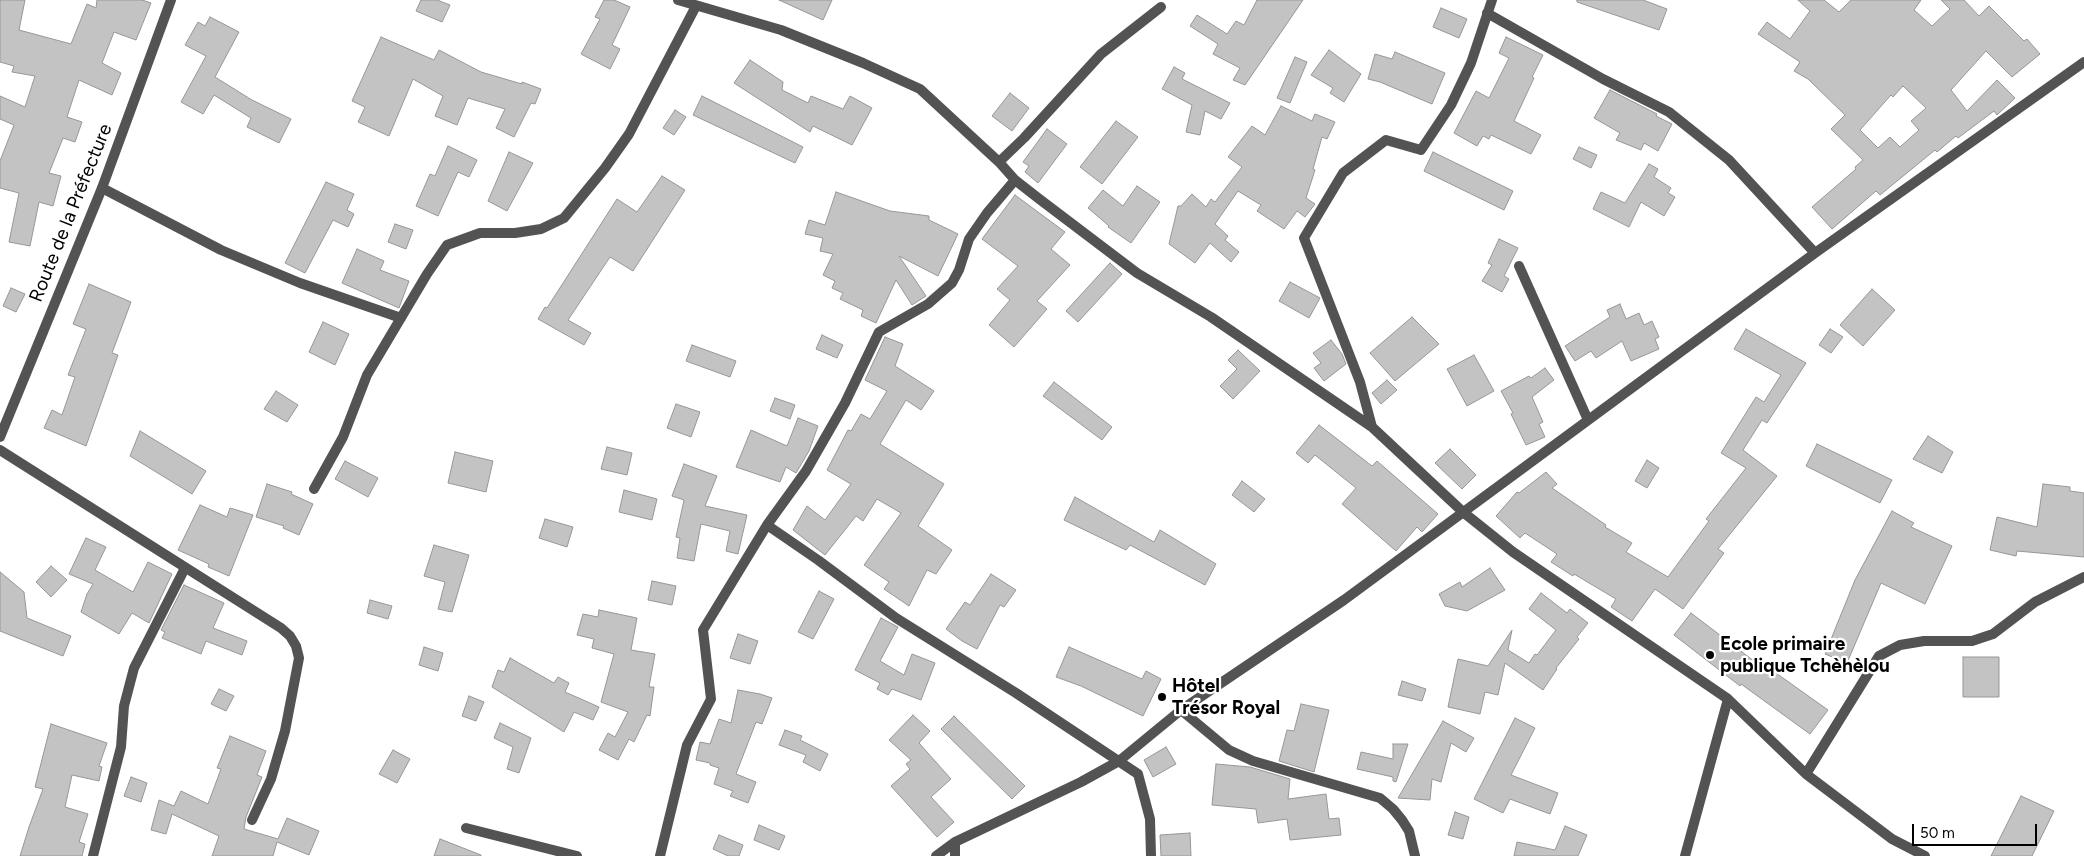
<!DOCTYPE html>
<html>
<head>
<meta charset="utf-8">
<style>
	body { margin:0 }
	#map { position:relative; width:2084px; height:856px; overflow:hidden; background:#fff; font-family:Figtree,sans-serif }
	canvas { display:block }
	.scale { position:absolute; left:1912px; top:824px; width:125px; height:22px; box-sizing:border-box; border:2px solid #000; border-top:0; padding-left:6px; font-size:15px; line-height:18px; white-space:nowrap; color:#000; -webkit-text-stroke:4px #fff; paint-order:stroke }
</style>
</head>
<body>
<div id="map">
<canvas width="2084" height="856"></canvas>
<div class="scale">50 m</div>
</div>
<script>
const g = document.querySelector('canvas').getContext('2d');
g.lineJoin = 'round';
function paint(path, color) { g.fillStyle = color; g.fill(path, 'evenodd'); }
const shape = rows => new Path2D(rows.map(r => 'M' + r).join(''));
function trace(path, color, width, dash) { g.strokeStyle = color; g.lineWidth = width; g.lineCap = dash ? 'butt' : 'round'; g.setLineDash(dash || []); g.stroke(path); }
function write(font, color, halo, rows, align = 'center') {
  g.font = font + ' Figtree,sans-serif'; g.lineWidth = 4.5; g.setLineDash([]); g.textBaseline = 'middle'; g.strokeStyle = halo; g.fillStyle = color; for (const [text, x, y, turn = 0] of rows) {
    g.save(); g.translate(x, y); g.rotate((+turn || 0) * Math.PI / 180); g.textAlign = isNaN(turn) ? turn : align; if (halo) g.strokeText(text, 0, 0); g.fillText(text, 0, 0); g.restore();
  }
}
const building = shape([
	[0,0,25,0,19,30,71,44,87,4,96,8,97,0,142,0,151,3,136,40,114,32,102,63,121,73,112,95,79,80,67,117,82,122,75,142,63,138,49,173,61,176,53,206,39,202,30,246,9,242,19,193,0,188,0,161,14,125,0,119,0,96,25,107,35,76,12,72,14,66,0,62,0,0],
	[421,0,437,0,450,5,442,22,416,11,421,0],
	[604,0,614,0,630,7,612,45,620,49,610,69,581,54,600,19,595,17,604,0],
	[779,0,832,0,823,20,779,0],
	[1257,0,1303,0,1245,85,1233,80,1240,68,1213,54,1218,44,1190,26,1197,15,1227,34,1236,21,1244,25,1257,0],
	[1577,0,1643,0,1667,9,1659,30,1577,2,1577,0],
	[1798,0,1824,0,1839,12,1851,0,1921,0,1914,10,1932,26,1950,9,1941,0,1964,0,1979,16,1989,6,2024,41,2027,39,2040,54,2012,77,1986,51,1951,90,1967,111,1997,80,2015,98,1997,115,1994,111,1958,138,1956,136,1937,152,1935,150,1880,195,1876,191,1832,229,1812,207,1856,169,1855,167,1863,160,1831,129,1845,115,1808,79,1794,71,1800,62,1758,34,1767,22,1790,39,1810,11,1798,0],
	[1903,86,1926,108,1911,121,1919,130,1900,147,1890,137,1878,148,1860,130,1891,95,1893,97,1903,86],
	[1441,8,1467,19,1459,38,1433,27,1441,8],
	[210,17,239,32,215,77,252,100,291,119,279,143,247,127,251,118,214,95,203,114,181,102,206,56,185,45,198,22,205,26,210,17],
	[381,37,434,60,439,50,481,72,522,84,522,82,541,89,535,104,531,103,514,137,496,128,505,109,468,98,457,125,435,116,443,96,413,79,389,136,358,122,365,107,352,101,381,37],
	[1506,37,1543,55,1532,77,1534,78,1514,121,1541,135,1531,154,1491,135,1489,139,1483,136,1477,146,1454,133,1476,91,1489,98,1509,58,1499,53,1506,37],
	[1329,50,1361,74,1344,102,1330,93,1333,88,1311,75,1329,50],
	[1395,52,1445,73,1432,104,1380,82,1368,79,1375,54,1392,59,1395,52],
	[1295,57,1307,62,1290,103,1277,98,1295,57],
	[750,60,783,82,782,90,808,103,811,96,843,109,850,96,872,108,852,145,813,126,810,132,734,83,750,60],
	[1174,67,1185,73,1182,79,1230,103,1221,119,1205,111,1200,135,1186,132,1192,105,1162,89,1174,67],
	[1610,90,1657,114,1656,116,1672,124,1658,151,1644,143,1641,150,1616,140,1620,133,1594,118,1610,90],
	[1010,93,1029,108,1012,131,992,116,1010,93],
	[702,96,803,147,795,163,693,115,702,96],
	[1281,106,1312,121,1315,114,1335,122,1327,139,1322,137,1313,169,1315,170,1306,198,1315,204,1305,217,1297,211,1284,229,1257,211,1261,205,1238,191,1215,224,1228,236,1225,240,1239,252,1231,262,1210,243,1195,263,1169,244,1178,206,1181,206,1192,194,1206,207,1211,199,1215,202,1242,167,1228,157,1252,126,1265,135,1281,106],
	[675,110,686,117,674,135,663,128,675,110],
	[1116,121,1138,137,1102,184,1080,167,1116,121],
	[1047,129,1067,144,1038,183,1025,172,1029,166,1023,162,1047,129],
	[448,146,477,160,469,177,458,172,438,216,416,206,430,174,435,176,448,146],
	[1579,147,1597,155,1591,168,1573,159,1579,147],
	[509,152,533,163,507,211,488,201,509,152],
	[1433,152,1513,191,1504,210,1424,171,1433,152],
	[1649,164,1658,169,1654,177,1671,188,1668,193,1675,197,1664,216,1641,202,1629,227,1593,209,1601,192,1625,203,1649,164],
	[662,176,685,190,633,271,610,257,568,320,591,333,584,345,538,319,545,307,547,308,617,199,637,212,662,176],
	[326,182,354,194,347,210,354,214,348,227,333,220,305,273,285,263,326,182],
	[1137,186,1160,202,1131,243,1108,227,1109,226,1088,208,1103,190,1123,206,1137,186],
	[836,192,890,211,929,216,929,220,958,234,938,276,899,256,926,296,912,305,896,280,876,323,861,316,863,310,840,299,843,293,832,288,835,281,823,275,833,254,820,251,823,238,805,234,809,220,825,225,836,192],
	[1015,195,1065,232,1051,249,1070,265,1037,301,1047,309,1014,347,989,325,1010,300,997,289,1018,266,982,239,1015,195],
	[395,224,413,230,406,249,388,242,395,224],
	[1499,239,1518,248,1504,276,1509,279,1502,292,1482,281,1492,265,1488,263,1499,239],
	[357,249,384,261,380,270,409,281,399,308,342,283,357,249],
	[1110,263,1122,274,1078,322,1066,311,1110,263],
	[1290,282,1320,298,1309,318,1279,301,1290,282],
	[89,284,131,302,112,353,118,355,86,446,44,428,52,410,62,415,75,377,68,375,86,329,73,324,89,284],
	[11,288,25,294,16,312,3,306,11,288],
	[1872,289,1895,310,1863,346,1840,325,1872,289],
	[1620,304,1626,319,1639,313,1644,325,1652,321,1659,337,1655,339,1659,349,1631,361,1622,341,1596,358,1591,351,1575,361,1565,346,1610,317,1607,310,1620,304],
	[1412,317,1439,344,1395,381,1370,353,1412,317],
	[323,322,349,334,335,365,309,352,323,322],
	[1746,329,1806,363,1767,423,1762,420,1743,450,1777,476,1718,549,1724,553,1683,609,1655,589,1632,621,1611,607,1616,599,1574,574,1573,576,1551,562,1557,554,1525,533,1520,538,1496,516,1517,492,1519,493,1546,472,1557,484,1552,488,1606,525,1605,527,1632,543,1626,552,1668,577,1709,521,1706,519,1746,468,1721,453,1756,397,1764,402,1781,375,1734,349,1746,329],
	[1830,329,1843,337,1831,353,1819,345,1830,329],
	[822,335,843,345,837,358,816,349,822,335],
	[885,337,903,344,895,366,934,391,921,410,906,400,880,444,944,484,918,526,952,550,936,574,927,570,909,606,884,589,889,582,864,565,901,513,877,499,863,521,856,516,825,555,793,530,807,506,825,520,851,484,827,470,848,430,851,431,861,414,870,419,887,391,865,380,885,337],
	[1331,340,1342,354,1346,364,1324,381,1314,368,1321,363,1313,353,1331,340],
	[692,345,736,361,730,377,686,361,692,345],
	[1238,350,1260,371,1233,399,1220,386,1237,369,1228,360,1238,350],
	[1474,355,1494,391,1467,406,1447,369,1474,355],
	[1545,368,1554,380,1532,397,1543,422,1539,424,1545,437,1526,445,1511,414,1513,413,1501,391,1529,376,1531,378,1545,368],
	[1387,380,1397,390,1381,404,1372,393,1387,380],
	[1054,382,1112,427,1102,440,1043,396,1054,382],
	[276,391,298,405,287,422,264,409,276,391],
	[775,398,795,405,790,419,770,411,775,398],
	[676,404,700,412,691,437,667,428,676,404],
	[798,418,818,426,809,451,796,473,786,467,780,482,736,467,751,430,787,446,798,418],
	[1319,425,1372,466,1377,461,1438,514,1422,532,1417,527,1396,551,1342,504,1356,488,1315,455,1308,463,1296,453,1319,425],
	[140,431,206,471,192,494,130,456,140,431],
	[1928,436,1953,452,1942,473,1913,459,1928,436],
	[1817,444,1892,480,1880,503,1806,466,1817,444],
	[607,447,632,453,627,475,601,469,607,447],
	[1450,449,1476,475,1462,489,1435,463,1450,449],
	[455,452,493,461,486,492,448,483,455,452],
	[1647,460,1659,468,1647,488,1635,481,1647,460],
	[345,461,378,478,368,497,335,479,345,461],
	[684,464,717,476,705,506,747,515,738,554,726,551,730,531,701,524,694,561,677,558,680,538,676,537,684,500,672,496,684,464],
	[1242,481,1265,499,1254,512,1232,495,1242,481],
	[267,484,292,492,291,494,313,504,299,535,283,528,284,526,256,517,267,484],
	[2043,484,2070,487,2070,491,2084,493,2084,557,2017,551,2016,556,1990,550,1997,517,2037,527,2043,484],
	[624,490,657,499,652,520,619,512,624,490],
	[1075,497,1154,542,1160,530,1216,564,1205,585,1130,545,1126,550,1064,520,1075,497],
	[200,505,227,517,230,508,253,515,229,576,208,567,209,564,178,550,200,505],
	[1892,511,1914,523,1911,527,1952,546,1925,604,1881,583,1847,663,1825,654,1855,580,1892,511],
	[545,519,573,527,567,547,539,538,545,519],
	[86,538,106,547,95,570,133,592,148,562,172,574,149,623,132,613,119,634,81,612,87,594,93,584,69,574,86,538],
	[434,545,469,555,452,612,438,609,445,582,424,576,434,545],
	[51,566,67,580,51,597,36,582,51,566],
	[1490,568,1505,590,1467,611,1445,606,1439,594,1460,582,1462,587,1490,568],
	[0,572,24,592,27,618,71,636,63,656,0,631,0,572],
	[991,574,1016,590,1004,607,1000,605,977,649,962,641,946,629,965,602,970,605,991,574],
	[652,581,676,586,672,605,648,600,652,581],
	[184,585,224,603,213,628,247,641,242,655,206,641,201,654,162,638,165,632,161,630,184,585],
	[819,591,834,599,813,639,798,632,819,591],
	[1541,593,1567,613,1570,609,1588,623,1577,637,1579,639,1556,668,1557,669,1543,690,1505,663,1498,695,1485,692,1480,714,1448,707,1458,659,1488,666,1512,630,1508,650,1529,663,1535,654,1537,655,1556,630,1529,609,1541,593],
	[370,600,392,606,388,619,367,613,370,600],
	[599,610,637,618,631,650,655,654,649,687,654,687,650,716,647,715,634,742,629,739,618,760,599,750,608,733,615,737,628,712,601,702,614,654,592,648,594,639,577,635,583,614,598,617,599,610],
	[1691,613,1767,671,1769,668,1828,710,1810,734,1741,684,1740,686,1674,635,1691,613],
	[881,618,898,627,880,661,904,675,912,654,935,663,921,700,892,689,888,695,877,689,880,683,855,670,881,618],
	[738,634,758,641,750,664,730,658,738,634],
	[424,647,443,653,438,671,419,665,424,647],
	[1069,647,1142,679,1146,671,1161,679,1143,716,1081,686,1056,677,1069,647],
	[1963,657,1999,657,1999,697,1963,697,1963,657],
	[510,658,554,683,558,677,569,683,565,692,599,707,593,720,574,712,564,732,492,687,498,670,504,672,510,658],
	[1402,681,1426,689,1422,701,1398,695,1402,681],
	[219,689,234,696,226,711,211,704,219,689],
	[738,690,760,694,772,698,762,724,756,722,736,774,756,782,748,803,730,796,733,791,714,784,719,768,710,765,710,763,696,760,700,742,710,744,719,719,731,723,738,690],
	[469,696,484,702,476,721,462,716,469,696],
	[1301,704,1329,710,1314,772,1279,761,1287,730,1294,731,1301,704],
	[913,715,930,731,919,743,951,779,931,797,954,822,937,837,891,786,910,769,906,764,911,760,889,740,913,715],
	[954,716,1025,786,1012,799,941,729,954,716],
	[1515,718,1535,728,1511,775,1558,793,1550,814,1510,799,1503,813,1474,799,1515,718],
	[1443,721,1474,738,1466,752,1451,743,1441,782,1432,779,1430,800,1398,798,1443,721],
	[500,723,531,738,519,773,507,769,513,747,494,738,500,723],
	[51,724,107,743,99,766,102,767,99,781,72,775,65,807,88,814,79,842,85,844,82,856,20,856,29,827,43,789,35,787,51,724],
	[785,730,802,736,800,740,828,754,820,771,803,762,806,755,779,745,785,730],
	[230,736,266,751,257,775,262,777,246,817,244,829,278,839,287,818,319,831,309,855,277,842,273,856,212,856,219,836,172,814,166,834,151,830,159,800,174,806,181,791,208,804,221,769,217,768,230,736],
	[1393,744,1408,744,1396,782,1393,781,1393,777,1357,769,1361,752,1393,759,1393,744],
	[1166,747,1176,764,1153,777,1144,760,1166,747],
	[393,750,410,759,397,783,379,774,393,750],
	[1216,764,1250,767,1290,779,1288,799,1326,794,1329,819,1339,818,1341,835,1290,840,1287,819,1258,823,1256,809,1212,805,1216,764],
	[131,777,147,783,141,802,124,796,131,777],
	[2021,796,2054,811,2032,856,1991,856,2021,796],
	[1455,812,1469,817,1463,839,1448,835,1455,812],
	[759,825,785,836,779,850,754,840,759,825],
	[1565,826,1587,835,1578,856,1514,856,1517,842,1555,850,1565,826],
	[1190,833,1191,856,1161,856,1160,835,1190,833],
	[719,835,743,845,739,856,728,856,713,849,719,835],
	[440,839,481,855,481,856,434,856,440,839]
]);
const minor = shape([
	[678,0,781,30,863,63,920,89,999,162,1015,180,1038,198,1137,273,1211,317,1372,427,1463,512,1513,552,1728,699,1806,774,1892,839,1925,856],
	[1487,13,1603,79,1669,112,1729,160,1815,253],
	[999,162,1024,138,1101,54,1161,7],
	[102,188,221,250,300,283,401,318],
	[1519,266,1588,420],
	[1372,427,1360,382,1304,238,1343,173,1386,140,1421,150,1451,105,1471,63,1492,0],
	[0,450,281,628,290,636,296,646,299,658,285,731,271,779,252,820],
	[314,489,343,437,367,375,427,274,447,245,480,233,515,233,541,229,564,218,605,168,629,134,696,6],
	[767,525,818,560,896,618,1016,693,1138,774,1150,819,1151,856],
	[1181,710,1229,750,1253,761,1380,798,1393,809,1402,820,1409,831,1415,856],
	[1806,774,1879,656,1900,645,1924,641,1972,641,1993,634,2035,602,2084,577],
	[466,828,577,856],
	[955,842,955,856],
	[93,856,121,747,124,706,134,668,185,568],
	[660,856,687,745,711,699,703,630,767,525,806,471,845,403,879,332,928,304,952,283,959,270,969,239,987,213,1015,180],
	[936,856,955,842,1081,782,1119,761,1181,710,1344,600,1815,253,2084,62],
	[1685,856,1728,699]
]);
const tertiary = shape([
	[0,437,102,188,171,0]
]);
const markers = [
	[1710,655,5,"#000"],
	[1162,697,5,"#000"]
];
const streetNames = [
	["Route de la Préfecture",71,213,-68]
];
const poiNames = [
	["Ecole primaire",1720,644],
	["publique Tchèhèlou",1720,666],
	["Hôtel",1172,686],
	["Trésor Royal",1172,708]
];
paint(building, '#c3c3c3');
trace(building, '#979797', 1);
trace(minor, '#535353', 10);
trace(tertiary, '#535353', 10);
for (const [x, y, r, color] of markers) { const dot = new Path2D(); dot.arc(x, y, r, 0, 2 * Math.PI); g.fillStyle = color; g.fill(dot); trace(dot, '#fff', 2); }
write('19px', '#000', '#fff', streetNames);
write('bold 19px', '#000', '#fff', poiNames, 'left');
</script>
</body>
</html>
